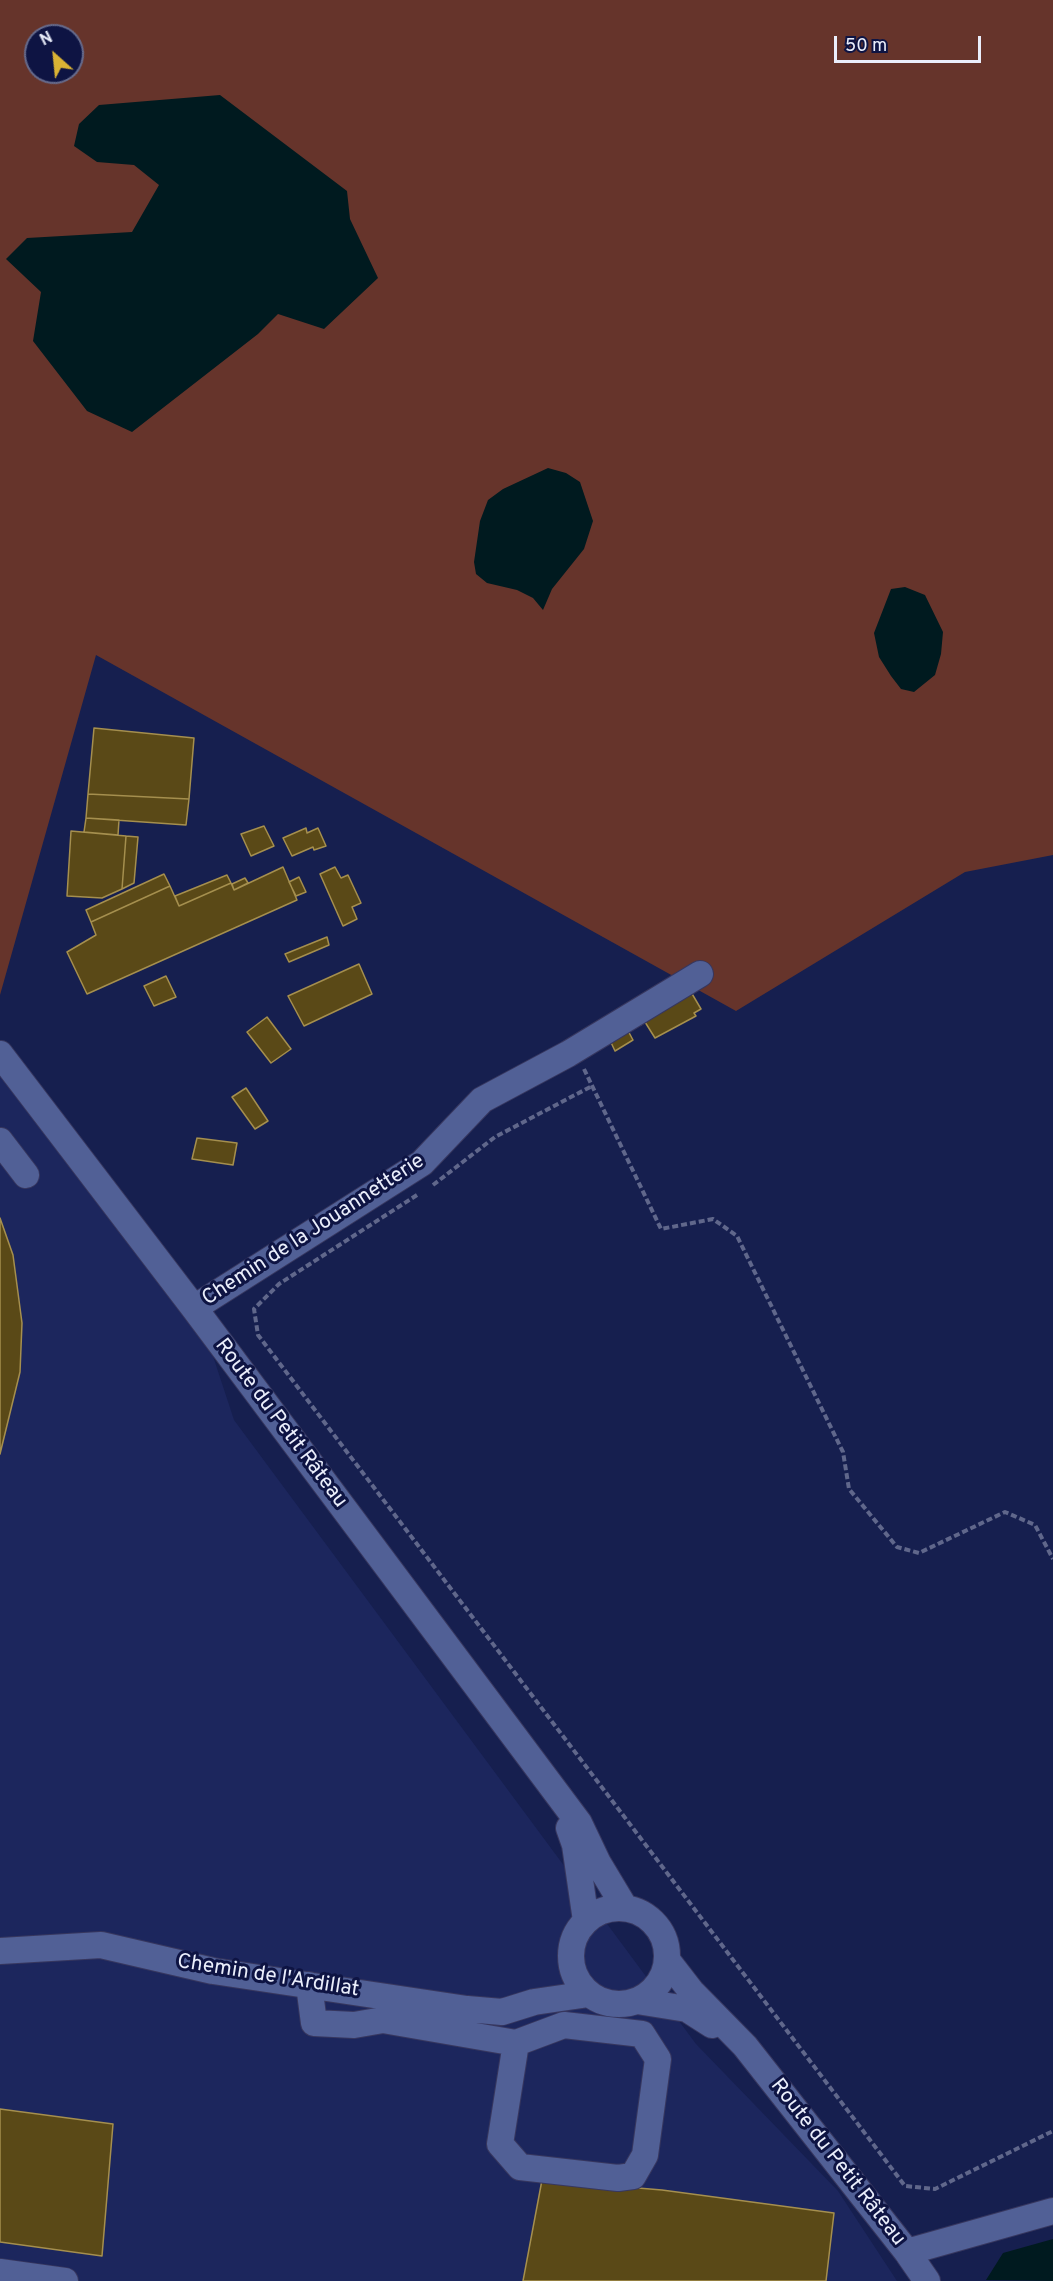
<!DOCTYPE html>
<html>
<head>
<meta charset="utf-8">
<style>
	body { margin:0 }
	#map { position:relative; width:1053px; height:2281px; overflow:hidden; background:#161f4f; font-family:Overpass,sans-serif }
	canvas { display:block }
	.north { position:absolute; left:24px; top:24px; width:60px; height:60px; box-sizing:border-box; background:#0e1443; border:2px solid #666b8d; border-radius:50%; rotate:333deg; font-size:16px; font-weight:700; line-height:24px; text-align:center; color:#eaeefb }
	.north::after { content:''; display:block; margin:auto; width:21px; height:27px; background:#dab334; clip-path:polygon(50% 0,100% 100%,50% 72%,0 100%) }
	.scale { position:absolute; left:834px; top:36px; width:147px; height:27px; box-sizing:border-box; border:3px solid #eaeefb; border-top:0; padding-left:8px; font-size:18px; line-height:21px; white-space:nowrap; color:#eaeefb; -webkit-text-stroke:4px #0e1443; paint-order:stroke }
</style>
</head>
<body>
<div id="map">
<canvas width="1053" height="2281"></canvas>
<div class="north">N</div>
<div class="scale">50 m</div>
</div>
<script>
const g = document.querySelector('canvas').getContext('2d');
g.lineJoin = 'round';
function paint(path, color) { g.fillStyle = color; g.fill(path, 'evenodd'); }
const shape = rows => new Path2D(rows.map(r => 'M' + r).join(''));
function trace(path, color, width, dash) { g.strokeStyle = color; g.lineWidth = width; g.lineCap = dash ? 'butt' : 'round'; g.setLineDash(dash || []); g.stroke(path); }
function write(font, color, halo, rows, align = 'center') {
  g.font = font + ' Overpass,sans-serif'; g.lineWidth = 6; g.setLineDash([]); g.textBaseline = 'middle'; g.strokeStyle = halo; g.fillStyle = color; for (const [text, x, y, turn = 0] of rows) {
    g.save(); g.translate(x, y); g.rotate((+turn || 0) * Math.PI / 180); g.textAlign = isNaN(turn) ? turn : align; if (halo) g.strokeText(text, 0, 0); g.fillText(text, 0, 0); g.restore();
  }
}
const built = shape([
	[0,1063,212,1353,234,1420,696,2044,838,2191,897,2281,0,2281]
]);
const green = shape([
	[0,0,1053,0,1053,855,965,872,736,1011,96,655,0,995],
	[36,36,72,36,72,72,36,72]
]);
const water = shape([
	[220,95,347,191,350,219,378,278,324,329,278,314,258,334,132,432,87,411,33,341,41,292,6,259,27,238,132,232,159,185,134,165,97,162,74,146,79,124,99,105],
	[548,468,566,473,580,482,593,521,584,549,552,589,543,610,533,598,517,590,487,583,476,574,474,562,480,521,488,500,503,489],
	[905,587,925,595,943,632,941,654,935,675,914,692,901,689,891,676,879,657,874,633,891,589],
	[1053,2239,1053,2281,986,2280,1003,2253]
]);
const building = shape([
	[94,728,194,738,189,799,88,794,94,728],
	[88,794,189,799,186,825,86,818,88,794],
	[86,818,119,820,118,835,84,832,86,818],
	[264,826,274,846,251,856,241,834,264,826],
	[306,828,307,833,318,828,326,846,314,850,313,847,292,856,283,838,306,828],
	[71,831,126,836,122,889,102,898,67,896,71,831],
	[126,836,138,837,134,883,122,889,126,836],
	[283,867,297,900,87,994,67,952,96,935,91,922,170,886,179,906,231,883,234,890,283,867],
	[335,867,341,878,348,875,361,903,352,907,357,919,343,926,320,874,335,867],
	[164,874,170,886,91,922,86,910,164,874],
	[227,875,231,883,179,906,175,896,227,875],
	[299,877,306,892,296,896,289,882,299,877],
	[245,878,248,883,234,890,232,884,245,878],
	[327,937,329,945,289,962,285,954,327,937],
	[359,964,372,994,304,1026,288,996,359,964],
	[166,976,176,997,154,1006,144,986,166,976],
	[691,992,701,1009,694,1013,696,1016,655,1038,645,1022,641,1025,639,1020,691,992],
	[267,1017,291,1049,271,1063,247,1032,267,1017],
	[626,1027,633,1040,615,1051,608,1036,626,1027],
	[246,1088,268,1121,255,1129,232,1097,246,1088],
	[197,1138,237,1143,233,1165,192,1159,197,1138],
	[0,1218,13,1255,22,1323,20,1372,0,1454,0,1218],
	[0,2109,113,2124,102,2256,0,2242,0,2109],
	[542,2180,662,2190,834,2213,826,2281,523,2281,542,2180]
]);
const path = shape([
	[584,1069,661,1229,713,1219,737,1236,843,1452,849,1489,897,1547,919,1553,1005,1512,1035,1525,1053,1559],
	[433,1185,495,1137,592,1086],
	[417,1195,279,1284,254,1309,258,1335,905,2186,935,2189,1053,2131]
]);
const minor = shape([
	[0,1054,194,1308,579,1823,598,1863,625,1908],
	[0,1141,26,1175],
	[194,1308,422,1163,482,1100,568,1054,700,974],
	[569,1828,575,1845,586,1921],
	'571 1956a48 48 0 1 1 96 0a48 48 0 1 1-96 0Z',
	[0,1951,101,1945,213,1971,467,2009,502,2012,534,2002,589,1994],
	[667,1960,691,1991,745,2046,907,2252,927,2281],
	[309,1985,314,2023,354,2025,383,2020,516,2043,500,2144,520,2167,618,2178,633,2176,645,2155,658,2059,642,2034,564,2025,516,2043],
	[637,2001,687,2009,712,2025],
	[907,2252,1053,2211],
	[0,2272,65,2281]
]);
const streetNames = [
	["Chemin de la Jouannetterie",314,1231,-33],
	["Route du Petit Râteau",280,1424,53],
	["Chemin de l'Ardillat",268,1977,9],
	["Route du Petit Râteau",837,2163,52]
];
paint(built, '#1c265d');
paint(green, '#66342b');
paint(water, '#001a1f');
paint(building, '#5a4917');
trace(building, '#a58f4e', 1.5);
trace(minor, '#37375f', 28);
trace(path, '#60678b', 4, [6, 3]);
trace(minor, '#516096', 26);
write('21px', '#eaeefb', '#0e1443', streetNames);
</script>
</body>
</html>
